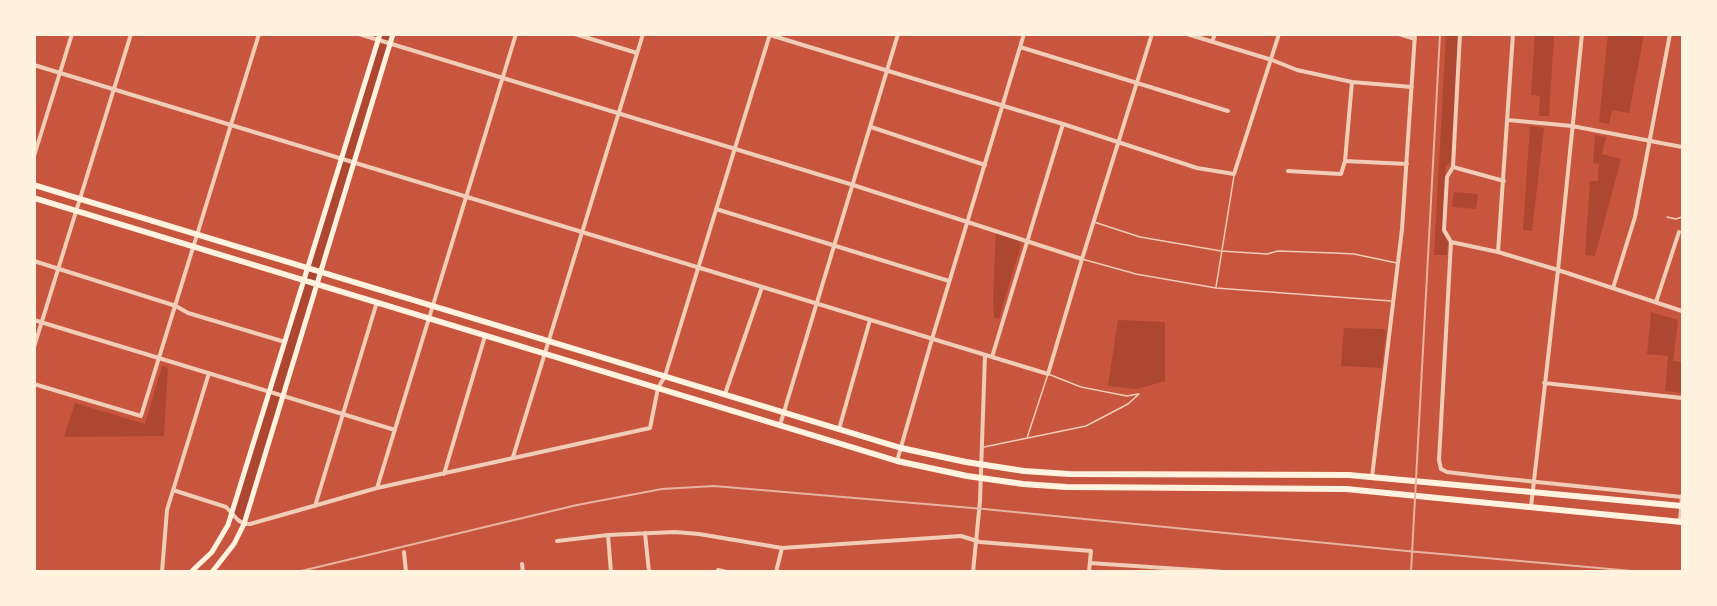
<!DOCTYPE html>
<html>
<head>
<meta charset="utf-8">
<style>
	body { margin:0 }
	#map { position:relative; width:1717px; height:606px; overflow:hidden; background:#c8553d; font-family:Rubik,sans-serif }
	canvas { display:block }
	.frame { position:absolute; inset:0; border:36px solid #fff3e0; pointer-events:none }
</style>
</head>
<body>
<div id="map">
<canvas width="1717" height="606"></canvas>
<div class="frame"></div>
</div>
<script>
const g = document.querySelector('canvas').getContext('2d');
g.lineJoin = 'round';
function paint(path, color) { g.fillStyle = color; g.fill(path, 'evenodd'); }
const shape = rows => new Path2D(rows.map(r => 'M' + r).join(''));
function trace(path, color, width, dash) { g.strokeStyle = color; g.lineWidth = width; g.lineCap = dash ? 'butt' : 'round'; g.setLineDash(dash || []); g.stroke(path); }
const green = shape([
	[1608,34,1644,35,1629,113,1612,110,1609,124,1599,122],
	[380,35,393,35,244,524,232,513],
	[1446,35,1458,35,1451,162,1446,166,1442,232,1448,242,1447,255,1434,255],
	[1535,35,1554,35,1549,116,1539,116,1540,96,1531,95],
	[1530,126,1544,128,1532,231,1523,230],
	[1595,135,1606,137,1602,154,1621,159,1595,256,1585,255,1590,181,1598,181,1599,164,1593,163],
	[1454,192,1478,194,1476,209,1452,207],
	[996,233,1018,240,1021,245,999,319,994,318,993,300],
	[1651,312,1678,320,1673,361,1682,362,1682,393,1665,391,1668,356,1647,354],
	[1118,320,1165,322,1165,381,1137,389,1108,386],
	[1344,328,1383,329,1386,332,1382,368,1341,366],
	[162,366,168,368,164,436,64,437,75,403,145,424]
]);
const service = shape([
	[1667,217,1676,219,1682,217],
	[1094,222,1140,237,1221,251,1267,254,1278,251,1334,253,1354,254,1397,263],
	[1082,259,1136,274,1216,288,1391,301],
	[1216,287,1234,176],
	[1027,438,1048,374,1081,387,1127,396,1138,394],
	[984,447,1086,426,1128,404,1139,394]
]);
const minor = shape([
	[359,34,853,185,1082,259],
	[575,34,637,53],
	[1187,34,1272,60,1297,70,1352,82,1412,87],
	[1399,34,1415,39],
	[1460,34,1453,167,1447,177,1444,230,1451,242,1439,460,1441,469,1447,472,1489,477,1682,497],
	[770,35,1063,124,1197,168,1234,174,1279,34],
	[1212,42,1215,34],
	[1020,47,1228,111],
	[34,65,1048,374,1082,259,1152,34],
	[1508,120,1572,126,1682,147],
	[871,127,985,165],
	[34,156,72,34],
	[1345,161,1407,164],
	[1453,167,1504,181],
	[1288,171,1341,174,1345,161,1352,82],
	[716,209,949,281],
	[1451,242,1498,252,1558,270,1682,311],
	[1498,252,1513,34],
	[34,261,176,306,188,313,285,342],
	[1613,288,1635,217,1670,34],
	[1656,302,1679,232],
	[34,320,395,430],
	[34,347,131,34],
	[992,357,1063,124],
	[1544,383,1682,398],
	[34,384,141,416,259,34],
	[725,394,762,287],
	[780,425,898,34],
	[839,429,870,320],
	[513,457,643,34],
	[897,461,932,339,1024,34],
	[444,474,485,336],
	[1372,477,1402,229,1415,34],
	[377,488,516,34],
	[173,490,226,507,238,520,244,524,250,524,377,488,650,428,658,388,665,376,770,34],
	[315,506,377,302],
	[1531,507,1558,270,1582,34],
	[1680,521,1682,496],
	[645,533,649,572],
	[608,535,611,572],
	[557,541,608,535,675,532,699,534,782,548,961,536,980,542,1091,551,1089,572],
	[404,552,406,572],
	[1090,563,1225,572],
	[522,564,523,572],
	[718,570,727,572],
	[162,572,167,510,209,373],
	[776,572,782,548],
	[973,572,980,501,985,355]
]);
const secondary = shape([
	[191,572,212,552,228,525,380,34],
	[212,572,234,544,244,524,393,34]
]);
const primary = shape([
	[34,185,901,448,966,462,1024,471,1069,474,1349,475,1682,506],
	[34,198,897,461,967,476,1023,484,1066,487,1346,489,1682,522]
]);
const rail = shape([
	[297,572,577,505,662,489,714,486,984,509,1407,551,1644,572],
	[1411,572,1440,34]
]);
paint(green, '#ae4732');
trace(service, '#f1ccb7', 1.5);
trace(minor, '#f1ccb7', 4);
trace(secondary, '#fff3e0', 5);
trace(primary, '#fff3e0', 6);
trace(rail, '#e9b49f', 2);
</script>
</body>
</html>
